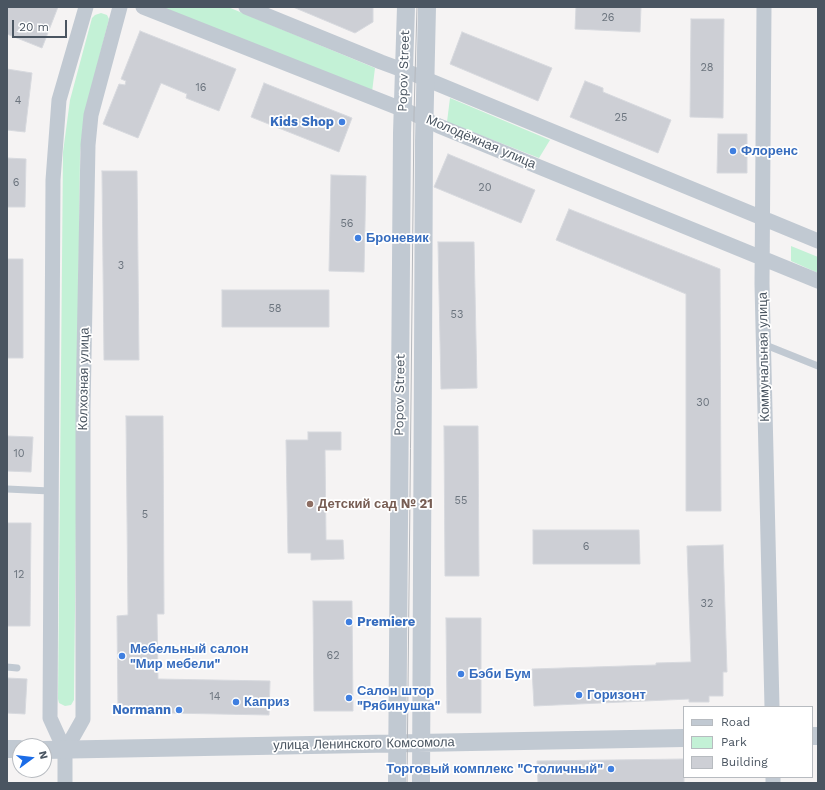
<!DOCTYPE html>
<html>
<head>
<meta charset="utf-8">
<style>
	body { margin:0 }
	#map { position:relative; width:825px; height:790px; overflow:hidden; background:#f5f3f3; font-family:"Work Sans",sans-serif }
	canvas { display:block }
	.frame { position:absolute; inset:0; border:8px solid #4a5561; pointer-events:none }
	.legend { position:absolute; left:683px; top:706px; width:130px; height:72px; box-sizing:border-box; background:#fff; border:1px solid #b7bbc0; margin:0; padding:5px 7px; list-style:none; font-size:12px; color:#4a5561 }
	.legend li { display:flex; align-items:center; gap:8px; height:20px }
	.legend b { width:20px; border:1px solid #b7bbc0 }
	.north { position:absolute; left:12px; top:738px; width:40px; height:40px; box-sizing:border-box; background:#fff; border:1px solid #b7bbc0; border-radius:50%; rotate:75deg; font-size:11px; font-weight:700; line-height:16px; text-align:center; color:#4a5561 }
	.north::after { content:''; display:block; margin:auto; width:14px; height:18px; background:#1b6ce7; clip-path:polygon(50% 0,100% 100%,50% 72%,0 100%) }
	.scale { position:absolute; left:12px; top:20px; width:55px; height:18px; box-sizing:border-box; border:2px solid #4a5561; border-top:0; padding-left:5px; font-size:12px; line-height:14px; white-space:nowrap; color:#4a5561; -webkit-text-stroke:3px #fff; paint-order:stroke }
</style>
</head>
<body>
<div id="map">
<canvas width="825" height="790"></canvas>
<div class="frame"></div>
<ul class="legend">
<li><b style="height:5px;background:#c1c9d2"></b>Road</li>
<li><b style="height:11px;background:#c3f1d6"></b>Park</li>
<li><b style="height:11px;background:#cdcfd5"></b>Building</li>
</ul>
<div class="north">N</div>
<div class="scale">20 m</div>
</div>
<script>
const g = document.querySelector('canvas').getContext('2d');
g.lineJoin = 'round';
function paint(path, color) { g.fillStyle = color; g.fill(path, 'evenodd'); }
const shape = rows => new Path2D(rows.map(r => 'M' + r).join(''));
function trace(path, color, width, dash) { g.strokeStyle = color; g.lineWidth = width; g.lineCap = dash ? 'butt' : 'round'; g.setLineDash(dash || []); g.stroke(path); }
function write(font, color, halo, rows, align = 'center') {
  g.font = font + ' "Work Sans",sans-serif'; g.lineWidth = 3.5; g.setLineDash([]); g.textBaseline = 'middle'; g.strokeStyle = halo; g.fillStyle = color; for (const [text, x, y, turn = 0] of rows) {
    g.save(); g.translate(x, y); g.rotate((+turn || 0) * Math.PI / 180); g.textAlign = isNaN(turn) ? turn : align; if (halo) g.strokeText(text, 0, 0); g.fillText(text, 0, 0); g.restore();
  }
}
const green = shape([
	[155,7,228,7,375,68,372,92],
	[101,13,107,15,109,19,84,117,80,154,74,700,71,705,65,706,59,703,58,699,63,152,70,100,92,18,95,15],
	[450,98,550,140,539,158,447,122],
	[791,246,818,257,818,273,791,261]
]);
const building = shape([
	[7,7,58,7,42,48,7,34,7,7],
	[293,7,373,7,373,22,355,33,293,7],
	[576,7,641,7,640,32,575,29,576,7],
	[691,19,724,19,723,118,690,117,691,19],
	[140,31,236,69,219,111,186,98,187,94,161,83,138,138,103,124,119,84,125,85,126,81,121,79,140,31],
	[462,32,552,68,538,101,450,64,462,32],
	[7,69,32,73,25,132,7,130,7,69],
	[585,81,603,88,603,92,671,120,658,153,570,117,585,81],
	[264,83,352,118,339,152,251,117,264,83],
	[718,134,747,134,747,173,717,173,718,134],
	[448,154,535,190,521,223,434,187,448,154],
	[7,158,26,159,25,207,7,207,7,158],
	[102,171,137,171,139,360,104,360,102,171],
	[331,175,366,176,364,272,329,271,331,175],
	[569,209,720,269,721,511,686,511,686,294,556,240,569,209],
	[438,242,474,242,477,388,441,389,438,242],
	[7,259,23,259,23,358,7,358,7,259],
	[222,290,329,290,329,327,222,327,222,290],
	[126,416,163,416,164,614,157,614,158,679,270,681,269,715,118,712,117,616,128,615,126,416],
	[444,426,478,426,479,576,445,576,444,426],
	[308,432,341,432,341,450,325,450,326,540,343,540,344,559,311,560,311,553,288,553,286,440,308,440,308,432],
	[7,436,33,437,31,472,7,471,7,436],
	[7,523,31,523,30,626,7,626,7,523],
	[533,530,639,530,640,564,533,564,533,530],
	[723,545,727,672,723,672,723,696,709,696,709,702,689,702,689,699,534,706,532,669,656,665,656,663,691,662,687,546,723,545],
	[313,601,352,601,353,711,314,711,313,601],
	[446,618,481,618,481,713,447,713,446,618],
	[7,678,27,679,25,714,7,713,7,678],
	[684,759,684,783,538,783,537,761,684,759]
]);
const service = shape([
	[763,344,818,366],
	[7,489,50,491],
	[7,667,17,668]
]);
const minor = shape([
	[143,7,414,114,439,126,818,281],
	[246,7,381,62,416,75,818,241],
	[764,7,762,284,772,707],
	[65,751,83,719,83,409,88,145,91,115,120,7],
	[773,777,773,783],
	[65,783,65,751,50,718,53,180,59,100,86,7]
]);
const tertiary = shape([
	[812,736,818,736],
	[7,749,20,749],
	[44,750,684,738],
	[397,783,402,133,406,7],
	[421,783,424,141,427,7]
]);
const tram = shape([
	[407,783,414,114,417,7]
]);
const markers = [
	[342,122,4,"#3f7fe0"],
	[733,151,4,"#3f7fe0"],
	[358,238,4,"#3f7fe0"],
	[310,504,4,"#8d6e63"],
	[349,622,4,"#3f7fe0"],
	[122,656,4,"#3f7fe0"],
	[461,674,4,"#3f7fe0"],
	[579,695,4,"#3f7fe0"],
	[349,698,4,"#3f7fe0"],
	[236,702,4,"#3f7fe0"],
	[179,710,4,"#3f7fe0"],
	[611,769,4,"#3f7fe0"]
];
const numberNames = [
	["26",608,18],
	["28",707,68],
	["16",201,88],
	["4",18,101],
	["25",621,118],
	["6",16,183],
	["20",485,188],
	["56",347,224],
	["3",121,266],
	["58",275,309],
	["53",457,315],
	["30",703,403],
	["10",19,454],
	["55",461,501],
	["5",145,515],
	["6",586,547],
	["12",19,575],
	["32",707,604],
	["62",333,656],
	["14",215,697]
];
const streetNames = [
	["Popov Street",404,71,-88],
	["Молодёжная улица",481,142,23],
	["Коммунальная улица",764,357,-91],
	["Колхозная улица",84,379,-89],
	["Popov Street",400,395,-89],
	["улица Ленинского Комсомола",364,744,-1]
];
const shopNames = [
	["Kids Shop",334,122,"right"],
	["Флоренс",741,151],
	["Броневик",366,238],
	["Premiere",357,622],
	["Мебельный салон",130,649],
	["\"Мир мебели\"",130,664],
	["Бэби Бум",469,674],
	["Салон штор",357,691],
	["\"Рябинушка\"",357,706],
	["Горизонт",587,695],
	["Каприз",244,702],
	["Normann",171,710,"right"],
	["Торговый комплекс \"Столичный\"",603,769,"right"]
];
const educationNames = [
	["Детский сад № 21",318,504]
];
paint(green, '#c3f1d6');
paint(building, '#cdcfd5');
trace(building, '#d7d9de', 1);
trace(service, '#c1c9d2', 7);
trace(minor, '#c1c9d2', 15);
trace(tertiary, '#c1c9d2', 18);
trace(tram, '#b5b8bd', 1);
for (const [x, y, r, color] of markers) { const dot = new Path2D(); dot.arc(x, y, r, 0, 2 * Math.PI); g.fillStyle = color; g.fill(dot); trace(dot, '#fff', 1.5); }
write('11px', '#6b747e', null, numberNames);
write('13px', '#4a5561', '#fff', streetNames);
write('bold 13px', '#366cbe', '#fff', shopNames, 'left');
write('bold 13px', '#785e54', '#fff', educationNames, 'left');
</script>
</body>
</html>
